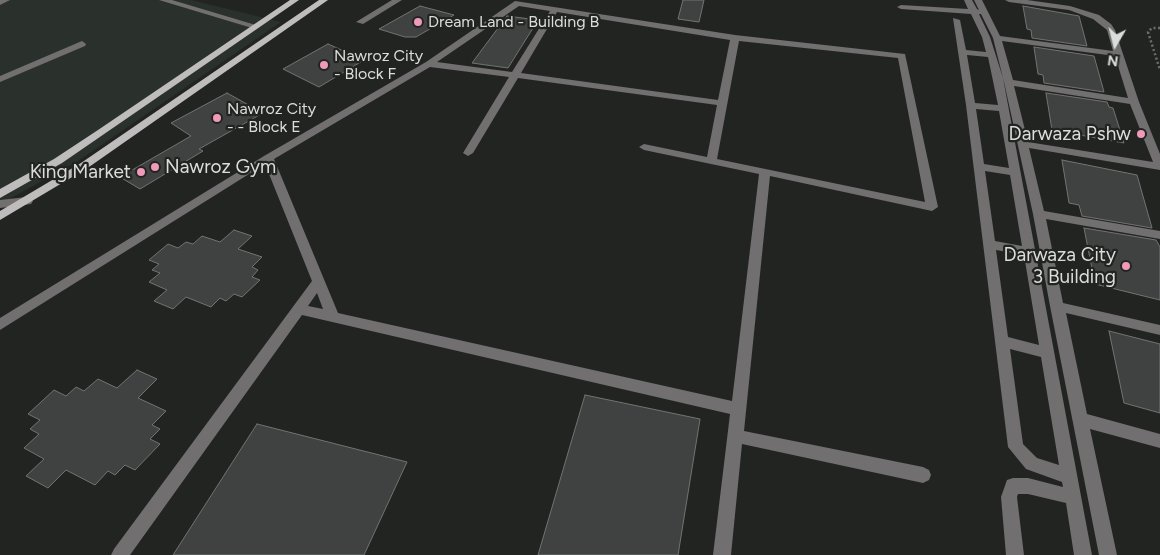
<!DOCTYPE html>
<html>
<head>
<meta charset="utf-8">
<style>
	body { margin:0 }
	#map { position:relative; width:1160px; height:555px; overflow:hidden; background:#222422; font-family:Figtree,sans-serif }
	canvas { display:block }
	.north { position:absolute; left:1090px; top:20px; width:50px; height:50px; -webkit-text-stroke:4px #222422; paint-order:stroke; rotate:188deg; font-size:14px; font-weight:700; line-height:20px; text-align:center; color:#dbdddc }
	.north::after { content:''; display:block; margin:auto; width:18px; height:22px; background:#dbdddc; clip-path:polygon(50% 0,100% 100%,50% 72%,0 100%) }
</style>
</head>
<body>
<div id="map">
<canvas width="1160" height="555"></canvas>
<div class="north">N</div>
</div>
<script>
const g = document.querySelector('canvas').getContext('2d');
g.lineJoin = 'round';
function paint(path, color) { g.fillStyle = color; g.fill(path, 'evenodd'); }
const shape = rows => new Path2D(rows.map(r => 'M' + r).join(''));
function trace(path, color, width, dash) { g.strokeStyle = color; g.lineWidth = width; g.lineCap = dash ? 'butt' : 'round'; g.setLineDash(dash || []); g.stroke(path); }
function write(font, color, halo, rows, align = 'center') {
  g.font = font + ' Figtree,sans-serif'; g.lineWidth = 4.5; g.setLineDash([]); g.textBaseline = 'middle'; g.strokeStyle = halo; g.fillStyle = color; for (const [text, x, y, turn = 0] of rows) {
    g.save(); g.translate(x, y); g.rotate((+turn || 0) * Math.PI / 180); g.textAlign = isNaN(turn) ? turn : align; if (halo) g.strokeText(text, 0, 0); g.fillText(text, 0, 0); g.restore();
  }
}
const built = shape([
	[0,0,191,0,281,22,75,163,0,204]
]);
const building = shape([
	[683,0,704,0,699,22,678,19,683,0],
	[420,6,454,15,416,37,405,37,379,29,420,6],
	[1023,6,1079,16,1087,46,1032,38,1031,30,1027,29,1023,6],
	[507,16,538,20,508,68,472,63,507,16],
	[328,44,364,60,319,87,283,69,328,44],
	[1034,47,1094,56,1104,92,1044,83,1043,75,1038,74,1034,47],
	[227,93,263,113,199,149,203,151,140,189,120,177,191,136,171,123,227,93],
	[1046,93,1107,102,1109,107,1113,108,1124,143,1052,130,1046,93],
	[1062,160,1137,175,1152,228,1082,216,1079,205,1069,203,1062,160],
	[1084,228,1156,240,1160,247,1160,300,1095,284,1084,228],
	[234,230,252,236,238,249,262,257,252,267,258,270,252,277,260,280,242,297,234,294,226,301,220,298,211,307,186,297,173,309,154,301,167,290,149,282,160,273,152,270,159,264,149,260,168,244,178,248,186,242,193,244,202,236,220,242,234,230],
	[1109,331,1160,344,1160,413,1124,403,1109,331],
	[137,370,157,379,138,398,166,411,152,425,160,429,150,439,160,444,135,470,125,465,115,475,108,471,95,485,66,470,48,488,26,476,44,459,24,448,39,434,30,429,40,420,28,414,54,390,66,396,76,387,84,391,98,379,117,388,137,370],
	[585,395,700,419,678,555,538,555,585,395],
	[257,424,407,462,364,555,173,555,257,424]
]);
const path = shape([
	[1160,28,1152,28,1148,32,1160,70]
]);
const minor = shape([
	[0,0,10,0,0,5,0,0],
	[159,0,172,0,259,26,252,28,159,0],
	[392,0,402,0,363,24,356,22,392,0],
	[964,0,972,0,977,9,979,10,974,0,982,0,1000,36,1113,51,1107,30,1093,19,1069,10,1009,2,1005,0,1027,0,1070,6,1099,15,1111,24,1115,30,1139,102,1160,154,1160,170,1029,148,1044,211,1160,231,1160,239,1046,219,1063,303,1160,325,1160,335,1066,313,1087,414,1160,434,1160,448,1090,429,1117,555,1099,555,1050,306,1033,214,1004,82,993,38,981,14,979,14,990,37,1003,78,1092,555,1074,555,1066,503,1028,494,1018,494,1017,497,1024,555,1006,555,1001,497,1007,480,1013,478,1028,478,1063,487,1062,482,1026,469,1008,447,966,105,953,18,960,20,966,50,986,52,982,37,971,14,901,9,897,7,901,5,968,9,964,0],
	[1002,41,1115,56,1128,98,1013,80,1002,41],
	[967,55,988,57,998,105,975,103,967,55],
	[1014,86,1130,104,1153,162,1028,142,1014,86],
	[976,109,999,111,1009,168,984,164,976,109],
	[985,171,1010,175,1022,246,995,241,985,171],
	[996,250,1024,255,1039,345,1008,337,996,250],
	[1010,349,1041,357,1059,465,1037,458,1023,444,1010,349],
	[515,1,735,35,905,54,938,207,932,211,770,176,744,431,923,467,929,470,931,475,929,480,923,483,742,444,731,555,713,555,730,414,302,315,130,555,111,555,114,549,312,281,265,164,0,330,0,318,264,156,426,62,515,1],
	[519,6,550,11,512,72,437,62,519,6],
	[557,12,730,40,718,100,521,73,557,12],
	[739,41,898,58,925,202,717,159,739,41],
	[430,67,509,77,463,153,468,156,473,153,518,78,717,105,707,157,644,144,639,147,644,150,759,174,732,401,338,313,274,159,430,67],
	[317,293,323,309,308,306,317,293],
	[82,41,86,44,85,46,0,82,0,76,82,41],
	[27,197,33,201,31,204,0,208,0,200,27,197]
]);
const major = shape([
	[290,0,299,0,62,163,0,198,0,189,54,159,98,130,290,0],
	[319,0,328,0,89,167,0,220,0,211,81,163,319,0]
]);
const markers = [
	[418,22,5,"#ef9ab8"],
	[324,65,5,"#ef9ab8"],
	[217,118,5,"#ef9ab8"],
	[1141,134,5,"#ef9ab8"],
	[155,167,5,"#ef9ab8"],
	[141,172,5,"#ef9ab8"],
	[1126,266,5,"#ef9ab8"]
];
const farPoinames = [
	["Dream Land - Building B",428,22],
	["Nawroz City",334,56],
	["- Block F",334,74],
	["Nawroz City",227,109],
	["- - Block E",227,127]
];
const poiNames = [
	["Darwaza Pshw",1131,134],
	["Nawroz Gym",165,167,"left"],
	["King Market",131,172],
	["Darwaza City",1116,255],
	["3 Building",1116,277]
];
paint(built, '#2a312c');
paint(building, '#3f4240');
trace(building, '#717472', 1);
trace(path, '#6c6e6c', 2.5, [2, 2.5]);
paint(minor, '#716f70');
paint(major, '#bfbcbd');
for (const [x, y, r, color] of markers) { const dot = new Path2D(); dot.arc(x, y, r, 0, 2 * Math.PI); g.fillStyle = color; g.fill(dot); trace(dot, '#222422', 2); }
write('16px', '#dbdddc', '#222422', farPoinames, 'left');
write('19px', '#dbdddc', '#222422', poiNames, 'right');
</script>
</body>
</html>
